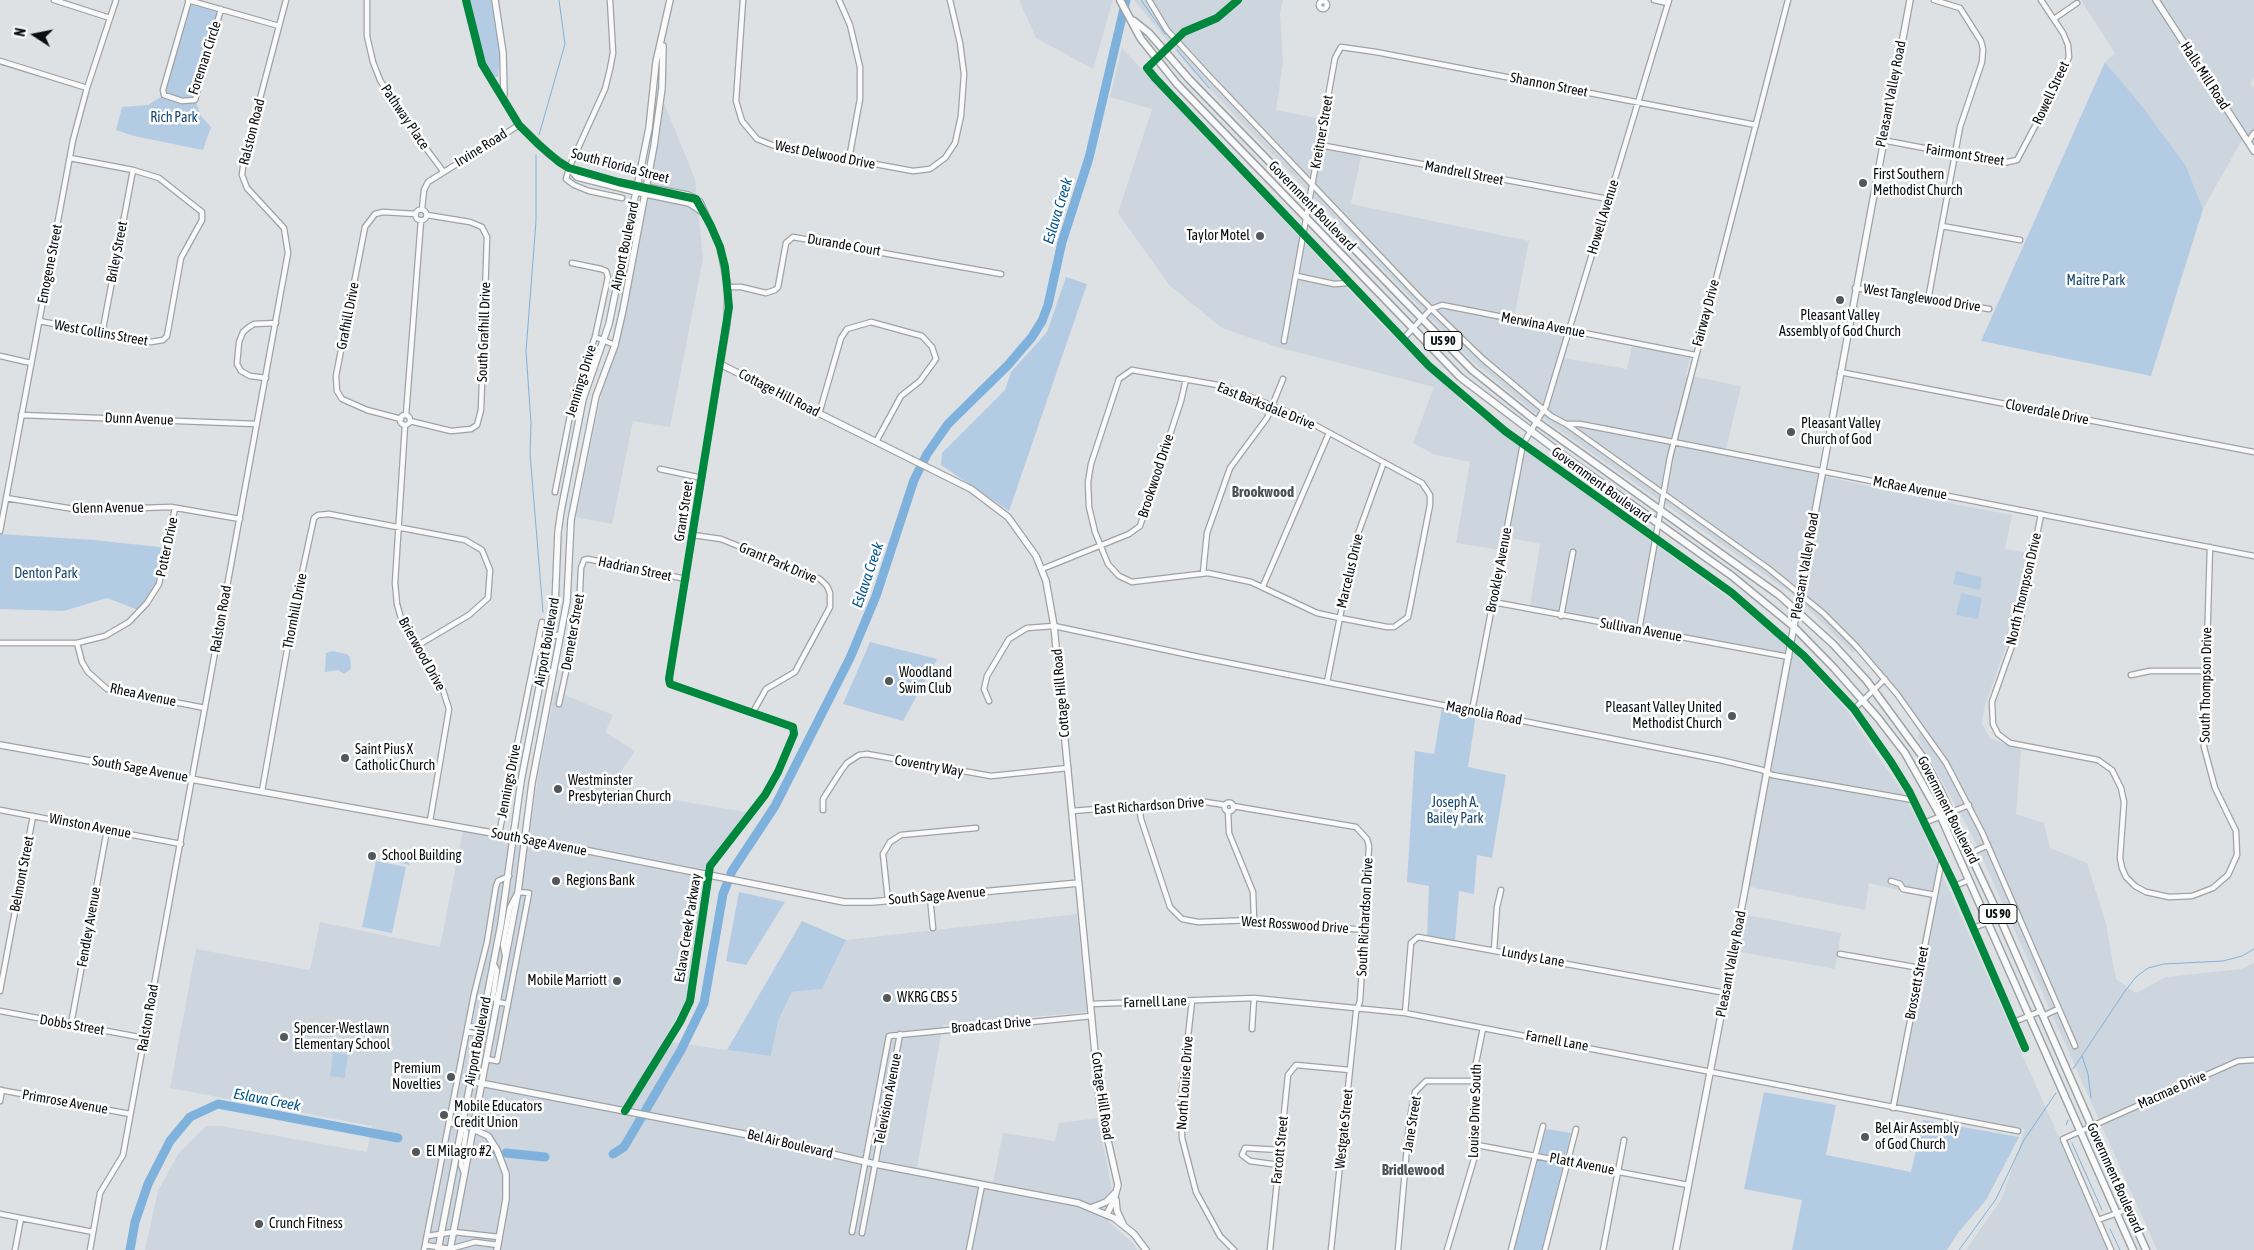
<!DOCTYPE html>
<html>
<head>
<meta charset="utf-8">
<style>
	body { margin:0 }
	#map { position:relative; width:2254px; height:1250px; overflow:hidden; background:#dde1e4; font-family:"Asap Condensed",sans-serif }
	canvas { display:block }
	.north { position:absolute; left:10px; top:10px; width:50px; height:50px; -webkit-text-stroke:4px #fff; paint-order:stroke; rotate:281deg; font-size:14px; font-weight:700; line-height:20px; text-align:center; color:#0a0c0f }
	.north::after { content:''; display:block; margin:auto; width:18px; height:22px; background:#0a0c0f; clip-path:polygon(50% 0,100% 100%,50% 72%,0 100%) }
</style>
</head>
<body>
<div id="map">
<canvas width="2254" height="1250"></canvas>
<div class="north">N</div>
</div>
<script>
const g = document.querySelector('canvas').getContext('2d');
g.lineJoin = 'round';
function paint(path, color) { g.fillStyle = color; g.fill(path, 'evenodd'); }
const shape = rows => new Path2D(rows.map(r => 'M' + r).join(''));
function trace(path, color, width, dash) { g.strokeStyle = color; g.lineWidth = width; g.lineCap = dash ? 'butt' : 'round'; g.setLineDash(dash || []); g.stroke(path); }
function write(font, color, halo, rows, align = 'center') {
  g.font = font + ' "Asap Condensed",sans-serif'; g.lineWidth = 5; g.setLineDash([]); g.textBaseline = 'middle'; g.strokeStyle = halo; g.fillStyle = color; for (const [text, x, y, turn = 0] of rows) {
    g.save(); g.translate(x, y); g.rotate((+turn || 0) * Math.PI / 180); g.textAlign = isNaN(turn) ? turn : align; if (halo) g.strokeText(text, 0, 0); g.fillText(text, 0, 0); g.restore();
  }
}
const built = shape([
	[1019,0,1113,0,1093,69,1036,38],
	[1134,0,1283,0,1280,13,1283,63,1276,110,1322,119,1316,148,1361,156,1351,204,1529,241,1513,323,1570,335,1563,358,1627,369,1632,345,1690,358,1686,375,1741,386,1725,454,1913,496,2012,515,2005,549,2029,553,2012,630,1984,708,1982,724,1990,738,2021,750,2016,814,2044,823,2050,848,2087,863,2106,924,2116,979,2136,993,2166,977,2241,969,2254,963,2254,1250,2157,1250,1973,837,1917,736,1925,729,1881,672,1860,649,1853,653,1795,596,1534,412,1470,359,1192,71],
	[2081,0,2254,0,2254,76,2250,85,2254,87,2254,158,2242,140,2203,209,2186,166,2142,106,2105,62,2115,53],
	[1122,48,1379,322,1470,409,1740,606,1796,655,1846,709,1902,791,1922,829,2109,1250,1966,1250,2002,1198,2025,1129,1890,1104,1930,898,1869,883,1865,910,1741,885,1784,653,1530,607,1540,544,1502,536,1499,550,1456,543,1470,462,1433,454,1413,443,1434,387,1277,347,1222,328,1169,285,1118,213,1152,109,1110,97],
	[664,103,695,179,703,259,670,427,633,421,612,524,576,517,602,391,619,346,651,185],
	[555,691,613,715,605,732,635,751,609,789,746,812,705,867,686,1000,663,1041,771,1056,778,1021,792,992,822,989,846,940,1077,914,1087,1012,943,1025,917,1167,993,1182,1003,1133,1055,1141,1059,1123,1098,1118,1112,1191,1108,1221,1133,1243,1137,1250,145,1250,158,1191,178,1154,206,1126,221,1126,367,1152,372,1126,170,1088,196,949,310,970,320,922,440,947,463,830,528,845,538,776],
	[1736,913,1841,933,1835,969,1729,950]
]);
const green = shape([
	[189,0,221,9,195,100,201,116,211,127,203,150,134,136,116,130,122,107,148,105,164,95,163,90],
	[468,0,491,0,501,47,498,77,493,77,483,59],
	[2105,62,2142,106,2186,166,2203,209,2151,376,1981,341],
	[1066,277,1087,284,1009,511,941,465,942,453,1005,390,1011,372,1047,332],
	[0,534,95,540,168,548,159,584,141,611,107,598,64,611,0,609],
	[1956,571,1982,577,1980,590,1953,584],
	[1961,593,1982,598,1978,619,1956,615],
	[870,642,937,659,903,721,843,704],
	[332,651,347,654,350,657,351,669,344,674,338,670,325,672,326,653],
	[1442,707,1476,714,1468,767,1506,775,1492,858,1477,855,1474,894,1459,891,1455,942,1427,937,1429,886,1407,882,1415,751,1434,754],
	[389,852,410,855,409,865,387,859],
	[376,861,406,867,392,933,362,927],
	[739,892,785,902,746,965,726,961],
	[802,921,846,940,822,989,792,992,778,1021,771,1056,727,1050],
	[333,1052,348,1055,345,1078,330,1076],
	[1764,1092,1836,1105,1826,1155,1911,1172,1923,1120,2019,1137,1986,1200,1958,1233,1947,1250,1792,1250,1802,1200,1744,1189],
	[1546,1129,1571,1133,1542,1250,1514,1250]
]);
const stream = shape([
	[1141,0,1165,34],
	[1177,50,1209,88],
	[539,135,565,44,559,0],
	[536,155,536,221,526,351,531,423,530,454,543,612],
	[2082,1056,2088,1074,2091,1098],
	[2073,1069,2125,991,2136,977,2148,968,2164,964,2223,961,2242,956,2254,949],
	[2066,1125,2068,1120],
	[2072,1143,2102,1210],
	[2110,1229,2120,1250],
	[1959,1250,1996,1199,2024,1140,2056,1093]
]);
const river = shape([
	[475,1151,491,1153],
	[506,1153,545,1157],
	[613,1154,624,1147,681,1050,704,1003,723,894,732,871,775,806,850,658,876,596,914,480,927,454,948,424,1008,365,1032,337,1042,321,1048,305,1062,242,1089,158,1126,0],
	[130,1250,135,1222,148,1184,170,1141,190,1117,218,1104,398,1138]
]);
const street = shape([
	[54,0,110,18],
	[188,0,279,26],
	[189,0,163,90,164,95,182,101,195,100,221,9],
	[367,0,367,36,373,62,380,80,407,123,443,171],
	[610,0,613,53,610,69,605,89,569,168,566,179,574,185,589,191,622,198],
	[743,0,736,101,742,121,757,139,772,145,913,171,930,169,945,158,955,143,961,116,964,74,960,43,950,0],
	[839,0,850,25,860,67,860,99,849,159],
	[1149,0,1167,30,1209,76,1419,297,1483,359,1551,416,1566,424,1769,569,1823,613,1856,646,1897,694,1946,763,1982,832,2075,1046],
	[1238,0,1217,18,1184,32,1147,68,1155,78,1429,366,1505,431,1732,593,1804,656,1854,709,1891,762,1909,791,1955,886,2025,1048],
	[1654,0,1668,3],
	'1319 5a4 4 0 1 1 8 0a4 4 0 1 1-8 0Z',
	[2054,19,2077,3],
	[0,61,87,88],
	[1882,140,2003,163,2017,160,2059,81,2069,57,2068,45,2063,33,2041,0],
	[2248,142,2254,133],
	[1320,145,1608,199],
	[422,209,424,190,428,182,519,125],
	'415.5 215a5.5 5.5 0 1 1 11 0a5.5 5.5 0 1 1-11 0Z',
	[1942,226,2020,240],
	[1297,276,1334,284,1348,283],
	[728,287,741,287,766,293,775,290,778,287,786,243,793,237,1001,274],
	[1855,288,1989,309],
	[1928,300,1960,127,1982,62,1983,49,1981,41,1960,8,1934,0],
	[39,321,151,342,163,340,167,336,181,258,202,220,202,212,159,178,133,170,70,158],
	[102,334,133,170],
	[595,337,615,345],
	[1403,339,1431,309,1442,305,1695,355],
	[1284,341,1335,58,1341,47,1376,52,1756,125],
	[0,356,31,363],
	[1132,370,1218,385,1241,393,1302,418,1422,483,1430,495,1430,505,1408,617,1394,627,1387,627,1340,618,1317,613,1251,582,1208,573,1132,582,1119,576,1108,564,1095,532,1089,507,1088,482,1091,464,1119,379,1132,370],
	[1840,372,2254,452],
	[266,378,250,376,241,371,237,364,239,342,243,332,249,327,254,324,276,323],
	[819,414,841,338,847,329,871,322,922,336,932,347,936,359,920,381,901,396,877,440],
	[21,415,256,424],
	[406,415,421,220],
	'400 420a5 5 0 1 1 10 0a5 5 0 1 1-10 0Z',
	[401,419,367,410,342,399,337,391,336,376,365,227,375,214,383,212,416,214],
	[410,421,451,431,471,429,477,425,481,410,487,237,482,227,470,222,427,215],
	[1566,424,1580,424,1673,442,2254,556],
	[405,425,395,583,397,604,402,622,442,687,449,709,430,821],
	[660,469,702,478],
	[555,492,574,395,595,337,608,277,606,271,601,269,572,263],
	[6,498,80,510,171,507,240,519],
	[2041,514,2020,623,1992,702,1993,724,1998,734,2010,743,2098,760,2112,770,2121,788,2124,802,2120,858,2122,868,2126,877,2135,886,2146,892,2169,897,2192,896,2213,888,2228,875,2237,855,2236,831,2215,788,2204,747,2210,547],
	[0,531,73,140,87,88,116,0],
	[693,535,721,539,820,579,827,586,830,593,830,607,795,672,766,689,753,712],
	[1042,569,1129,534,1140,526,1181,401,1186,379],
	[1203,573,1207,533,1230,468,1267,418,1283,379],
	[1263,586,1329,433],
	[1493,602,1789,657],
	[1561,616,1573,552],
	[1639,630,1670,457,1788,0],
	[538,641,561,634],
	[0,643,77,643,105,636,129,622,147,603,159,584,175,508],
	[77,643,82,662,88,672,107,689,205,708],
	[2131,675,2150,671,2206,671],
	[1327,682,1355,542,1384,462],
	[989,701,984,689,987,676,1009,639,1027,628,1054,626,1199,657,1720,760,1762,770,1772,775,1913,800],
	[559,704,579,611,581,568,584,560,588,559,686,579],
	[1854,709,1885,679],
	[1472,711,1523,444,1546,406,1669,0],
	[262,791,295,605,314,518,318,515,329,514,465,540,482,550,490,570,488,598,469,615,415,647],
	'1224.5 807a4.5 4.5 0 1 1 9 0a4.5 4.5 0 1 1-9 0Z',
	[1139,806,1141,819,1170,907,1182,919,1198,922,1254,920,1365,930],
	[1233,806,1356,827,1367,839,1369,846,1360,1001,1356,1012,1331,1250],
	[0,810,181,844],
	[823,810,823,799,841,771,847,763,859,755,867,754,991,776,1068,768],
	[1072,811,1199,801,1225,805],
	[1228,812,1229,833,1253,892,1254,920],
	[1924,823,1969,805],
	[499,834,542,622],
	[1971,853,1988,845],
	[1891,881,1900,884,1903,889,1935,895],
	[1955,886,1969,880],
	[930,897,933,928],
	[888,900,883,854,890,842,901,835,976,828],
	[1973,928,2016,912],
	[1494,950,1497,907,1501,890],
	[1840,954,1920,968],
	[493,963,497,970,493,996,497,1002,508,1004],
	[0,991,33,816],
	[1192,1001,1181,1099,1182,1138,1196,1192,1220,1236,1234,1250],
	[1091,1004,1254,998,1405,1013,2018,1131],
	[0,1011,144,1038],
	[1405,1013,1411,943,1418,937,1726,993],
	[2043,1016,2058,1009],
	[2014,1022,2041,1011],
	[71,1024,107,830],
	[468,1026,481,1028],
	[1252,1029,1254,998],
	[467,1032,479,1034],
	[486,1059,497,1061,529,893,518,892,510,907,503,945,505,955],
	[0,1090,130,1114],
	[0,1101,2,1090],
	[1893,1108,1942,859],
	[625,1111,680,1022,690,1001,710,866,765,795,778,772,794,734,793,727,670,684,669,679,720,364],
	[450,1123,462,1126,466,1132,461,1165,464,1173],
	[1477,1145,1688,1185],
	[1279,1165,1250,1161,1242,1155,1245,1148,1280,1150],
	[0,1214,93,1232],
	[2098,1220,2128,1209],
	[852,1232,889,1036,1092,1016],
	[862,1233,900,1034],
	[427,1236,454,1232,499,1237],
	[425,1245,450,1249,475,1242,498,1245],
	[15,1250,21,1218],
	[90,1250,100,1193,123,1155,288,253,284,228,247,188,242,175,244,159,286,0],
	[424,1250,474,994,487,942,496,886,498,881,509,876],
	[969,1250,982,1185],
	[1270,1250,1288,1075,1296,1065,1350,1070],
	[1398,1250,1409,1124,1415,1092,1426,1081,1476,1081],
	[1447,1250,1477,1149,1476,1063,1483,1028],
	[1511,1250,1543,1126],
	[1545,1250,1576,1129],
	[1603,1250,1624,1140],
	[2111,1250,2063,1139,2238,1061,2254,1060]
]);
const secondary = shape([
	[466,0,482,64,519,125,549,154,569,168,618,182,688,195,700,202,720,247,728,287,727,323,720,364,971,489,1008,517,1036,556,1046,581,1054,626,1100,1105,1118,1185,1114,1200,1107,1214],
	[495,0,503,53,504,95],
	[2156,0,2254,151],
	[569,168,577,177,636,192,689,203,704,213],
	[0,745,554,844,844,902,872,902,1079,883],
	[470,1081,754,1136,875,1164,1078,1203,1114,1218,1134,1234,1146,1250],
	[473,1129,488,1136,497,1150,506,1174,506,1199,497,1250],
	[1116,1200,1117,1211,1123,1224],
	[1091,1208,1106,1202,1116,1192],
	[438,1250,501,924,521,781,555,605,558,532,561,511,583,399,609,324,649,128,656,62,670,0],
	[450,1250,518,892,532,783,567,601,571,520,596,396,615,345,623,310,654,146,662,88,663,46],
	[1676,1250,1745,890,1910,0]
]);
const primary = shape([
	[1120,0,1141,39,1177,84,1460,377,1572,462,1732,576,1794,627,1834,668,1878,718,1905,753,1941,817,2133,1250],
	[1134,21,1149,33,1189,79,1472,370,1537,422,1779,595,1833,644,1867,681,1922,756,1939,788,2000,918,2146,1250]
]);
const cycleway = shape([
	[466,0,482,64,519,125,538,144,559,162,569,168,618,182,696,199,711,226,720,247,725,267,729,307,669,679,670,684,793,727,794,734,778,772,765,795,710,866,690,1001,680,1022,625,1111],
	[1238,0,1217,18,1184,32,1147,68,1155,78,1429,366,1505,431,1732,593,1804,656,1854,709,1891,762,1909,791,1955,886,2025,1048]
]);
const markers = [
	[1863,183,5,"#54575a"],
	[1260,236,5,"#54575a"],
	[1840,300,5,"#54575a"],
	[1791,432,5,"#54575a"],
	[889,681,5,"#54575a"],
	[1732,716,5,"#54575a"],
	[345,758,5,"#54575a"],
	[558,789,5,"#54575a"],
	[372,856,5,"#54575a"],
	[556,881,5,"#54575a"],
	[617,981,5,"#54575a"],
	[887,998,5,"#54575a"],
	[284,1037,5,"#54575a"],
	[451,1077,5,"#54575a"],
	[444,1115,5,"#54575a"],
	[1865,1137,5,"#54575a"],
	[416,1152,5,"#54575a"],
	[259,1224,5,"#54575a"]
];
const shields = [
	[1443,341,38],
	[1998,914,38]
];
const shieldNames = [
	["US 90",1443,341],
	["US 90",1998,914]
];
const streetNames = [
	["Foreman Circle",205,58,-72],
	["Halls Mill Road",2205,76,57],
	["Shannon Street",1549,85,11],
	["Rowell Street",2051,93,-65],
	["Pleasant Valley Road",1891,94,-79],
	["Pathway Place",405,117,56],
	["Ralston Road",252,132,-76],
	["Kreitner Street",1322,132,-80],
	["Irvine Road",481,148,-32],
	["West Delwood Drive",825,155,11],
	["Fairmont Street",1965,155,9],
	["South Florida Street",620,166,15],
	["Mandrell Street",1464,173,11],
	["Government Boulevard",1312,206,46],
	["Howell Avenue",1603,217,-73],
	["Durande Court",844,245,10],
	["Airport Boulevard",625,246,-78],
	["Briley Street",117,252,-79],
	["Emogene Street",50,264,-79],
	["West Tanglewood Drive",1922,298,9],
	["Fairway Drive",1706,313,-75],
	["Grafhill Drive",348,316,-79],
	["Merwina Avenue",1543,325,11],
	["South Grafhill Drive",484,332,-88],
	["West Collins Street",101,333,10],
	["Jennings Drive",581,381,-73],
	["Cottage Hill Road",779,393,27],
	["East Barksdale Drive",1266,406,22],
	["Cloverdale Drive",2047,412,11],
	["Dunn Avenue",139,419,2],
	["Brookwood Drive",1156,476,-72],
	["Government Boulevard",1601,485,36],
	["McRae Avenue",1910,488,11],
	["Glenn Avenue",108,508,-1],
	["Grant Street",684,511,-81],
	["Potter Drive",167,547,-78],
	["Grant Park Drive",778,563,23],
	["Pleasant Valley Road",1805,566,-80],
	["Hadrian Street",635,569,12],
	["Brookley Avenue",1499,570,-79],
	["Marcelus Drive",1350,571,-77],
	["North Thompson Drive",2024,589,-77],
	["Thornhill Drive",295,611,-79],
	["Ralston Road",221,619,-80],
	["Sullivan Avenue",1641,630,10],
	["Demeter Street",573,632,-80],
	["Airport Boulevard",547,642,-80],
	["Brierwood Drive",422,654,61],
	["South Thompson Drive",2206,685,-89],
	["Cottage Hill Road",1061,693,-95],
	["Rhea Avenue",143,695,12],
	["Magnolia Road",1484,713,11],
	["Coventry Way",929,766,10],
	["South Sage Avenue",140,769,10],
	["Jennings Drive",509,781,-79],
	["East Richardson Drive",1149,806,-4],
	["Government Boulevard",1948,810,63],
	["Winston Avenue",90,826,11],
	["South Sage Avenue",539,842,11],
	["Belmont Street",22,874,-79],
	["South Sage Avenue",937,896,-5],
	["South Richardson Drive",1365,917,-87],
	["West Rosswood Drive",1295,925,4],
	["Fendley Avenue",89,927,-80],
	["Eslava Creek Parkway",688,928,-81],
	["Lundys Lane",1533,957,10],
	["Pleasant Valley Road",1731,964,-79],
	["Brossett Street",1917,983,-79],
	["Farnell Lane",1155,1002,-2],
	["Ralston Road",148,1018,-80],
	["Dobbs Street",72,1025,10],
	["Broadcast Drive",991,1025,-5],
	["Airport Boulevard",478,1041,-79],
	["Farnell Lane",1557,1041,10],
	["North Louise Drive",1185,1083,-86],
	["Macmae Drive",2172,1090,-24],
	["Cottage Hill Road",1102,1096,82],
	["Television Avenue",888,1099,-79],
	["Primrose Avenue",65,1102,10],
	["Louise Drive South",1475,1111,-88],
	["Jane Street",1412,1124,-81],
	["Westgate Street",1344,1129,-84],
	["Bel Air Boulevard",790,1144,13],
	["Farcott Street",1280,1150,-84],
	["Platt Avenue",1582,1164,11],
	["Government Boulevard",2115,1178,66]
];
const parkNames = [
	["Rich Park",174,118],
	["Maitre Park",2096,281],
	["Denton Park",46,574],
	["Joseph A.",1455,803],
	["Bailey Park",1455,819]
];
const poiNames = [
	["First Southern",1873,175],
	["Methodist Church",1873,191],
	["Taylor Motel",1250,236,"right"],
	["Pleasant Valley",1840,316,"center"],
	["Assembly of God Church",1840,332,"center"],
	["Pleasant Valley",1801,424],
	["Church of God",1801,440],
	["Woodland",899,673],
	["Swim Club",899,689],
	["Pleasant Valley United",1722,708,"right"],
	["Methodist Church",1722,724,"right"],
	["Saint Pius X",355,750],
	["Catholic Church",355,766],
	["Westminster",568,781],
	["Presbyterian Church",568,797],
	["School Building",382,856],
	["Regions Bank",566,881],
	["Mobile Marriott",607,981,"right"],
	["WKRG CBS 5",897,998],
	["Spencer-Westlawn",294,1029],
	["Elementary School",294,1045],
	["Premium",441,1069,"right"],
	["Novelties",441,1085,"right"],
	["Mobile Educators",454,1107],
	["Credit Union",454,1123],
	["Bel Air Assembly",1875,1129],
	["of God Church",1875,1145],
	["El Milagro #2",426,1152],
	["Crunch Fitness",269,1224]
];
const waterNames = [
	["Eslava Creek",1058,211,-73],
	["Eslava Creek",868,575,-71],
	["Eslava Creek",267,1100,11]
];
const neighbourhoodNames = [
	["Brookwood",1263,492],
	["Bridlewood",1413,1170]
];
paint(built, '#cdd6de');
paint(green, '#b4cce3');
trace(stream, '#7fb1dd', 1);
trace(river, '#7fb1dd', 9);
trace(street, '#9fa2a4', 7);
trace(secondary, '#9fa2a4', 8);
trace(primary, '#9fa2a4', 9);
trace(street, '#fafafb', 4.5);
trace(secondary, '#fafafb', 5.5);
trace(primary, '#fafafb', 6);
trace(cycleway, '#00873e', 8);
for (const [x, y, r, color] of markers) { const dot = new Path2D(); dot.arc(x, y, r, 0, 2 * Math.PI); g.fillStyle = color; g.fill(dot); trace(dot, '#fff', 2); }
for (const [x, y, w] of shields) { const box = new Path2D(); box.roundRect(x - w / 2, y - 9.5, w, 19, 4); g.fillStyle = '#fff'; g.fill(box); trace(box, '#0a0c0f', 1); }
write('bold 12px', '#0a0c0f', null, shieldNames);
write('14px', '#0a0c0f', '#fff', streetNames);
write('14px', '#174872', '#fff', parkNames);
write('14px', '#0a0c0f', '#fff', poiNames, 'left');
write('italic 15px', '#00548d', '#fff', waterNames);
write('bold 15px', '#4a5055', '#fff', neighbourhoodNames);
</script>
</body>
</html>
